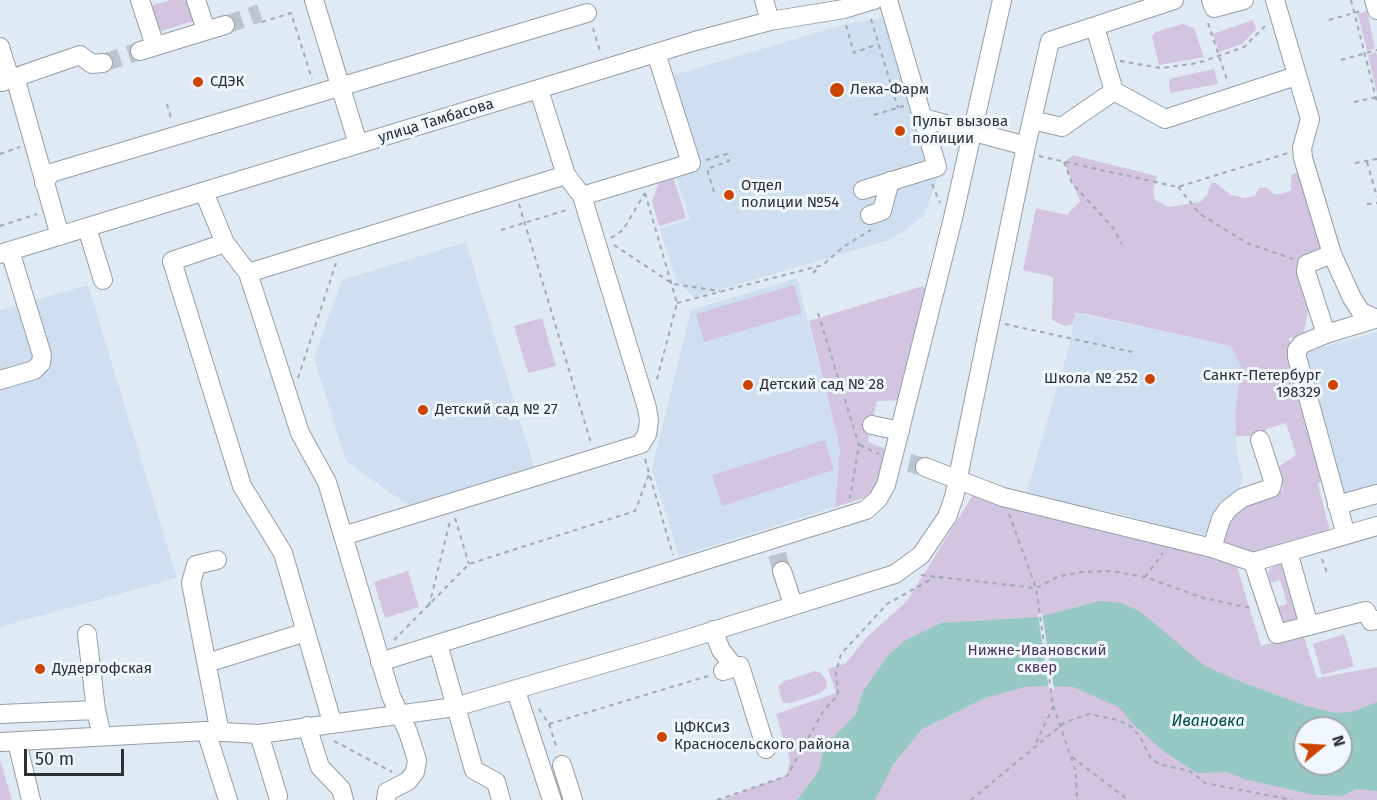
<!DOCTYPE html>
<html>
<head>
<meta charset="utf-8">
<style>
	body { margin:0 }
	#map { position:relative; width:1377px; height:800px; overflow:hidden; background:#e0eaf4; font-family:"Fira Sans",sans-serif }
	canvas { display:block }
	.north { position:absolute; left:1293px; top:716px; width:60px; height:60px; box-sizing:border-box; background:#f0f7fd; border:2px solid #a2a7ad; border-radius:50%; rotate:72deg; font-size:16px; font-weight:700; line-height:24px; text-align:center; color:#2c3034 }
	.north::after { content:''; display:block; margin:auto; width:21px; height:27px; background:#cb4500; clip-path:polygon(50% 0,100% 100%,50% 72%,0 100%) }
	.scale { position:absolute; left:24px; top:749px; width:100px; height:27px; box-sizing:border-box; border:3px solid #2c3034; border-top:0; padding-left:8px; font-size:18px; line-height:21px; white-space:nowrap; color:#2c3034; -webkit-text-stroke:4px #f0f7fd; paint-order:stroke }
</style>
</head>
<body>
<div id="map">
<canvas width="1377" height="800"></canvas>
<div class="north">N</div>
<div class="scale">50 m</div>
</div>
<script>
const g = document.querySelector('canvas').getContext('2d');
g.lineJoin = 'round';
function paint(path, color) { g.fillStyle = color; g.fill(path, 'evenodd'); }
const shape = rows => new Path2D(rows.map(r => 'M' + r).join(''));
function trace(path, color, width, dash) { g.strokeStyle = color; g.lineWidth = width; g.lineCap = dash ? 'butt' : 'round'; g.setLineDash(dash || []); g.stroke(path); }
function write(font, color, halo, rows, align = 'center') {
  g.font = font + ' "Fira Sans",sans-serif'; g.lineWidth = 6; g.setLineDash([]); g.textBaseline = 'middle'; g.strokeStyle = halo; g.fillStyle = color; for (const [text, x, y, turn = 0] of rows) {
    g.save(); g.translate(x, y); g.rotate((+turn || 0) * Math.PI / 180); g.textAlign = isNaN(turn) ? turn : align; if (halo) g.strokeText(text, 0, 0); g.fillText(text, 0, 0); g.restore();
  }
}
const built = shape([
	[889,16,937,179,924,216,890,240,694,297,676,280,660,229,690,219,675,175,689,171,661,79,839,26],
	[466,242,534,467,409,506,346,461,314,358,342,280],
	[797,278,840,449,835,507,679,556,652,469,691,310],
	[88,285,177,578,0,627,0,310],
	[1075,313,1231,346,1235,351,1243,369,1235,413,1237,453,1243,480,1239,488,1220,502,1207,534,1145,525,1142,520,1120,514,1094,508,1088,511,1026,494,1071,340],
	[1377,332,1377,491,1336,502,1295,355]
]);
const green = shape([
	[170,0,188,0,194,21,158,32,151,6],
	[1367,11,1375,48,1367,51,1358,14],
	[1253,20,1256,29,1242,44,1219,52,1213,34],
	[1183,24,1194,28,1204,57,1159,65,1152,37,1155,32],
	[1376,52,1377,56,1377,93,1368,55],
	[1214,69,1218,84,1170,93,1169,79],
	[1073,155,1157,176,1153,189,1155,200,1168,207,1200,202,1207,195,1211,183,1216,183,1231,195,1244,198,1255,196,1259,188,1267,188,1275,195,1285,193,1291,190,1291,175,1303,170,1325,246,1300,257,1297,264,1309,307,1304,332,1295,338,1289,338,1324,474,1318,485,1330,531,1249,557,1219,548,1223,533,1237,508,1283,490,1278,467,1296,455,1286,423,1267,429,1259,436,1236,436,1235,413,1242,369,1231,346,1086,314,1075,313,1073,324,1065,326,1052,320,1053,277,1023,270,1036,208,1067,215,1080,201,1064,162],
	[673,176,686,218,659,226,652,201,660,180],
	[794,285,802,313,704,342,696,314],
	[923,286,928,291,902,400,877,401,868,442,889,450,882,485,867,497,835,507,840,449,809,321],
	[542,318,556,366,528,373,514,326],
	[825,440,834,470,722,506,712,475],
	[973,495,1034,514,1180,548,1237,567,1261,646,1303,634,1317,678,1377,667,1377,800,720,800,787,775,790,760,776,714,836,693,828,669,846,663,866,638,907,601],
	[1305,728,1341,728,1341,764,1305,764],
	[1278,564,1286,565,1300,619,1283,624,1276,607,1287,604,1280,580,1271,583,1268,573,1270,569],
	[408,571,419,607,385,618,374,582],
	[1344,634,1354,666,1322,675,1313,644],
	[815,671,821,673,826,680,827,687,821,693,791,703,783,703,778,687,784,681],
	[0,760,12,800,0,800]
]);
const water = shape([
	[1100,601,1122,603,1141,612,1206,667,1247,684,1309,707,1336,713,1352,712,1377,702,1377,791,1356,789,1342,796,1315,795,1248,780,1226,772,1197,773,1166,753,1134,725,1119,707,1073,687,1045,686,1025,687,985,698,922,729,894,763,875,800,797,800,819,771,824,747,856,714,863,691,889,654,906,640,941,623,1039,617],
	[1305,728,1341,728,1341,764,1305,764]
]);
const pier = shape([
	[1042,613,1054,689,1053,690,1049,690,1038,614]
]);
const minorTunnel = shape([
	[225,25,260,13],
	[103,63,140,51],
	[909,463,925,467],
	[777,554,782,571]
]);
const path = shape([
	[1351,0,1377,102],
	[871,19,898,108],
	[1329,20,1361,11],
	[262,22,291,13,312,79],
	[1208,23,1228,83],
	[846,25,854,53,878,44],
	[593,28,601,54],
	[1341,60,1377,50],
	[1120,61,1162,68,1198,63,1244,47,1266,25],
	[1354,102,1377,97],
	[167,104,172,121],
	[874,115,904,106],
	[0,154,20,147],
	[1039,156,1178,187,1288,153],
	[706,160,727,154,729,161,707,169,714,192],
	[1064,162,1072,183,1113,228,1122,244],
	[1367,162,1377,197],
	[1355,163,1377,159],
	[932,184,940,203],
	[1178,187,1200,214,1247,243,1293,259],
	[645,193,677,303,656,383],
	[519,204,591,443],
	[1367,204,1377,203],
	[0,226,37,214],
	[501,230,570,209],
	[611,238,623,230,645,193],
	[614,245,673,284,720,291],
	[813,273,820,266],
	[677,303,823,265,843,247,871,230],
	[818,313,859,445,850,498],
	[1005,324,1132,352],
	[298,378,336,263],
	[860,445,879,454],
	[645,459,673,555],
	[1009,514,1036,588,1053,705,1076,772,1077,800],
	[455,518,469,564],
	[1322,559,1327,573],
	[921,575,1036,588,1057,577,1081,572,1110,571,1145,577,1203,598,1251,608],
	[1145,577,1163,553],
	[429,606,450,521],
	[394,640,469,564,635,511,649,474],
	[539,709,549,724,708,676],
	[549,724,557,749],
	[334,741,392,772],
	[1036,743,1053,707],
	[1072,757,1128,800],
	[717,800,787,776,824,710,838,695,836,673,841,654,887,604,935,577],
	[971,800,1065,722,1089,714,1118,720,1132,727,1140,737,1151,759,1162,765,1190,771,1205,783,1292,800]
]);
const minor = shape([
	[140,0,155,46],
	[196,0,206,30],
	[314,0,358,144],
	[764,0,770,21],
	[1211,0,1214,8,1244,0],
	[1275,0,1310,119,1302,148,1303,158,1332,254,1352,298,1361,312,1377,319],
	[1374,0,1377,10],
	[1095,27,1114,91,1165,119,1296,76],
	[0,47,10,79,17,84,60,236],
	[140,51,225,25],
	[2,82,80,55,92,64,103,63],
	[1032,120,1062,127,1114,91],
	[1026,146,1050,41,1174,0],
	[566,175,582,196,691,163,656,53],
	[44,183,51,173,587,13],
	[863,190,937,167,888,0],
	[204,192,225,243,172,261,242,486,283,553,332,722],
	[870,215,882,211,890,181],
	[87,228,103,280],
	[225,243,248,273,566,175,539,90],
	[0,254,695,41,770,21,844,9,874,0],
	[1332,254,1307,264,1306,272,1326,334,1375,319],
	[248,273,300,433,327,482,391,696,408,732,417,760,415,772,408,781,387,792,386,800],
	[1326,334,1302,344,1297,350,1297,357,1346,535],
	[0,380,34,370,41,363,42,355,10,251],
	[872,425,900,431],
	[925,467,1003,497,1212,548,1253,562,1377,526],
	[1337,505,1377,494],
	[343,536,641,444,647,434,649,421,647,408,582,196],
	[1212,548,1221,519,1228,509,1242,498,1271,488,1273,480,1260,440],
	[1288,552,1309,626],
	[217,560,196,565,191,583,219,728],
	[1253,562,1277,634,1366,611,1371,621,1377,620],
	[782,571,793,604],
	[713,630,721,650,735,668],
	[87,634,96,710,102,736],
	[438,644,474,770,496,782,501,800],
	[380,662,866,510,878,499,886,485,953,218,1002,0],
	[207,663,306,632],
	[723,671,740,666,766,749],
	[516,691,552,800],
	[0,714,96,710],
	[307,726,320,767,341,789,344,800],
	[206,731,228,800],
	[259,734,278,796],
	[0,742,206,731,259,734,455,707,668,645,895,574,921,555,947,517,954,497,1026,146,923,118],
	[17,742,31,800],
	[562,765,573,800]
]);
const markers = [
	[198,82,6,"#cb4500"],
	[837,90,8,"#cb4500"],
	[900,131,6,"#cb4500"],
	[729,195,6,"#cb4500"],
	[1150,379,6,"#cb4500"],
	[748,385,6,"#cb4500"],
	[1333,385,6,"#cb4500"],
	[423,410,6,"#cb4500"],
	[40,669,6,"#cb4500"],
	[662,737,6,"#cb4500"]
];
const poiNames = [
	["СДЭК",210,82],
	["Лека-Фарм",850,90],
	["Пульт вызова",912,122],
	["полиции",912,139],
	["Отдел",741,186],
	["полиции №54",741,203],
	["Санкт-Петербург",1321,376,"right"],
	["198329",1321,393,"right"],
	["Школа № 252",1138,379,"right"],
	["Детский сад № 28",760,385],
	["Детский сад № 27",435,410],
	["Дудергофская",52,669],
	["ЦФКСиЗ",674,728],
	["Красносельского района",674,745]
];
const streetNames = [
	["улица Тамбасова",436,121,-17]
];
const parkNames = [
	["Нижне-Ивановский",1037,651],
	["сквер",1037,668]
];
const waterNames = [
	["Ивановка",1208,722]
];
paint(built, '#cfdfef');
paint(green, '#d3c4e0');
paint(water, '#97c9c4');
paint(pier, '#e0eaf4');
trace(minorTunnel, '#bcc5ce', 18, [18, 9]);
trace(minor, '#959ea8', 20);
trace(path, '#a0a8b0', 2, [4.5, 4.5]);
trace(minor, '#fff', 18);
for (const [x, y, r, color] of markers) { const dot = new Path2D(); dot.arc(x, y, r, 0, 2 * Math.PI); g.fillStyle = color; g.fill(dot); trace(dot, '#f0f7fd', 2); }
write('15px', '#2c3034', '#f0f7fd', poiNames, 'left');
write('15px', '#2c3034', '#f0f7fd', streetNames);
write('15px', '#4e3361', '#f0f7fd', parkNames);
write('italic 16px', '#004c48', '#f0f7fd', waterNames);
</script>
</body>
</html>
